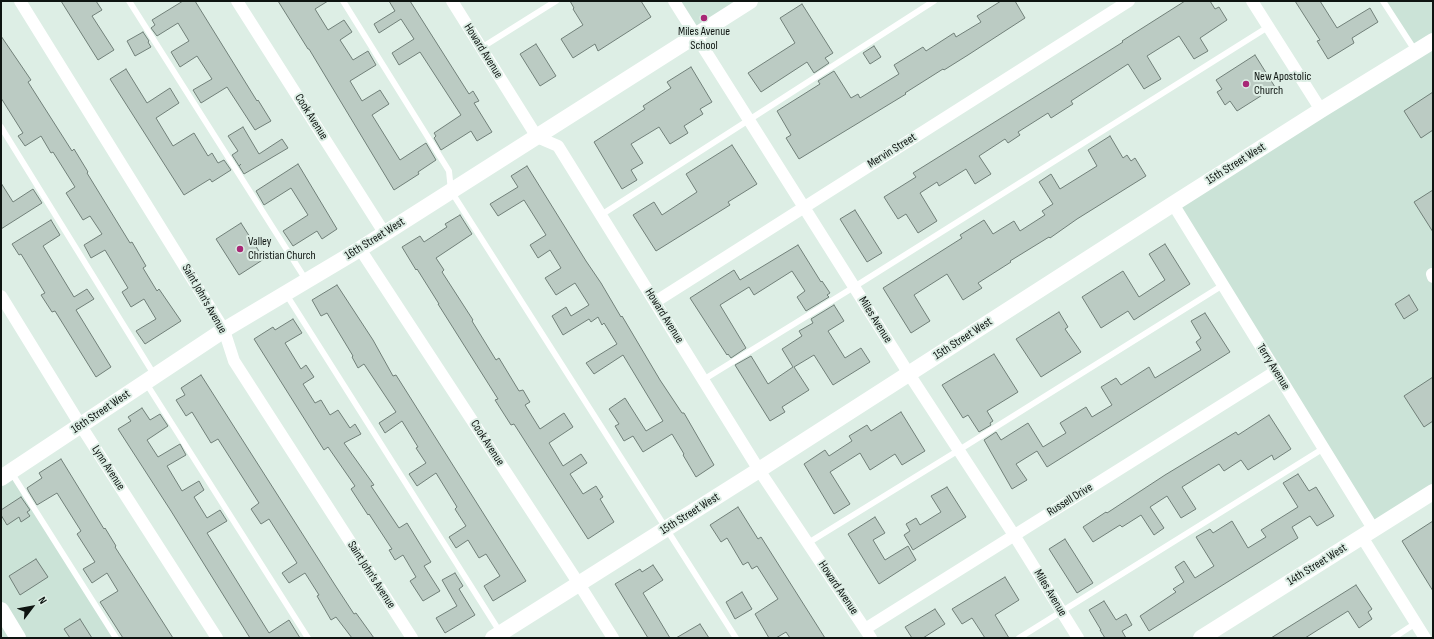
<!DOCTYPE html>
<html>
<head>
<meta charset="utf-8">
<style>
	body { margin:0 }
	#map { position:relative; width:1434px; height:639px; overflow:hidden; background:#ddeee5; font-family:"Sofia Sans Condensed",sans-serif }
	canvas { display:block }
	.frame { position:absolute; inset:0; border:2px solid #0e1411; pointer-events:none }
	.north { position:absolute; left:12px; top:587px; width:40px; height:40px; -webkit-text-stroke:3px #ddeee5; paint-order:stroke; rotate:58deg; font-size:11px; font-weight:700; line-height:16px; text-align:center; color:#0e1411 }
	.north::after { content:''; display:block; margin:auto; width:14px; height:18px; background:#0e1411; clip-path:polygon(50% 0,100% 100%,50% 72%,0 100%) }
</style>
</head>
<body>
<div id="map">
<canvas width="1434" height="639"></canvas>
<div class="frame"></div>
<div class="north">N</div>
</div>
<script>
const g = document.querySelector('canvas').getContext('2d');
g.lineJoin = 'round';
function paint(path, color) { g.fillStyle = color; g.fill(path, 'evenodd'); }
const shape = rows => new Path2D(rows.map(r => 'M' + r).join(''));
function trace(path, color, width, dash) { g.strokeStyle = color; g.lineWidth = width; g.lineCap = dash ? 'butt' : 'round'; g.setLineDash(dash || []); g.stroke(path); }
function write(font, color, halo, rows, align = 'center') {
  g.font = font + ' "Sofia Sans Condensed",sans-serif'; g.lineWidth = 4; g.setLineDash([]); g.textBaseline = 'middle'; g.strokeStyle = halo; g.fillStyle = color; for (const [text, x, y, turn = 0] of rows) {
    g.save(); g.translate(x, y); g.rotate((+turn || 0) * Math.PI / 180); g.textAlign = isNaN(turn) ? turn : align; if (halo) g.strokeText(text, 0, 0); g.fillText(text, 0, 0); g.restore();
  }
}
const built = shape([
	[675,1,750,1,696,35],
	[1383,1,1433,1,1433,493,1374,530,1173,204,1416,52],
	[11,472,117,638,1,638,1,478]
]);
const building = shape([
	[61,1,96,1,102,10,92,16,114,50,98,60,61,1],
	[183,1,195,1,257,101,258,100,271,121,255,130,227,87,201,103,193,90,212,79,197,56,180,67,171,52,189,41,178,23,157,36,151,28,155,25,152,20,183,1],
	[278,1,328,1,315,9,328,30,344,20,352,32,340,40,353,60,368,51,376,65,350,81,362,101,380,90,389,104,372,115,400,160,426,143,436,160,418,172,419,174,394,190,309,49,308,49,278,1],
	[389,1,410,1,469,94,473,91,479,101,474,103,492,132,477,141,471,131,441,150,434,138,436,136,434,133,461,115,420,52,399,65,392,53,414,39,401,19,379,33,374,24,395,11,389,1],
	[570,1,641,1,651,17,598,51,595,44,573,58,561,39,583,25,573,9,574,8,570,1],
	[1001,1,1015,1,1025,18,968,55,944,70,943,69,905,93,906,94,799,159,786,138,791,135,777,111,820,84,818,81,834,71,851,98,858,94,860,98,899,74,894,65,923,47,926,51,954,33,956,37,981,22,977,16,1001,1],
	[1185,1,1210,1,1215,9,1219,7,1227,20,1200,38,1208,51,1194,59,1179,36,1147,56,1161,79,1144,89,1128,64,1071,101,1073,104,1051,118,1048,113,1018,132,1020,135,1008,143,1005,139,979,156,991,174,975,184,966,169,939,186,937,182,920,193,937,221,918,233,906,214,898,219,884,197,916,177,913,173,1123,42,1122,41,1185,1],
	[1295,1,1320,1,1337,28,1370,8,1378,22,1352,38,1354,43,1328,59,1317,41,1320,40,1295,1],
	[802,4,833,53,825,58,829,63,814,73,807,62,761,92,748,73,795,43,780,18,802,4],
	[143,32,149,41,148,42,151,47,135,56,127,41,143,32],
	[1,36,31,80,28,82,72,151,74,149,88,172,87,173,130,243,132,242,146,266,143,268,157,291,159,289,181,321,145,344,136,331,156,319,144,299,131,307,122,292,128,288,105,250,91,258,84,245,102,234,90,216,83,220,66,193,75,187,53,152,51,153,41,136,25,146,18,136,23,133,1,98,1,36],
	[536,44,556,76,540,86,520,54,536,44],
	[874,46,881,57,870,64,863,53,874,46],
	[1255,55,1275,87,1237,111,1230,101,1225,105,1217,92,1222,89,1216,80,1255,55],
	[691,67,712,102,700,109,703,114,684,126,688,133,670,144,659,127,631,144,643,163,631,170,637,180,622,189,594,142,645,109,643,106,671,88,667,82,691,67],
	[126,69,147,103,170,88,179,103,156,118,173,146,194,133,208,156,212,153,218,163,224,160,231,170,212,182,210,179,184,195,110,79,126,69],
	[1433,92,1433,130,1421,138,1404,111,1433,92],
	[243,127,259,154,282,139,288,148,244,174,239,166,241,164,239,166,232,155,238,151,228,136,243,127],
	[1110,136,1123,158,1127,155,1131,161,1135,158,1146,176,1077,219,1050,238,1049,237,1010,261,1011,262,978,283,982,288,963,300,947,274,914,295,930,321,911,333,883,288,962,238,960,235,984,220,993,234,1014,221,1020,231,1045,215,1042,211,1053,204,1039,182,1051,174,1060,189,1097,166,1088,150,1110,136],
	[732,145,757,184,728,202,730,205,656,251,633,215,654,202,662,215,697,192,686,174,732,145],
	[298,164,337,229,322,239,317,231,293,246,283,231,308,215,291,188,264,205,256,191,298,164],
	[527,166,586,261,601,283,621,317,622,316,660,380,682,413,684,413,714,465,696,477,683,455,684,454,672,434,643,452,633,436,624,441,615,426,619,424,609,409,625,398,646,431,663,421,623,355,594,374,586,363,617,344,604,323,602,325,598,317,591,322,589,319,563,335,552,316,566,307,571,316,589,305,575,283,556,295,545,278,561,268,550,250,538,258,530,245,546,235,524,200,498,216,490,204,518,187,511,176,527,166],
	[1,183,13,202,33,189,42,203,1,229,1,183],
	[1433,190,1433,232,1414,202,1433,190],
	[855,210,882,253,867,262,840,219,855,210],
	[460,215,472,234,436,258,444,270,442,272,473,320,472,321,496,360,499,358,519,391,523,390,530,402,525,405,540,429,564,413,573,427,549,443,563,466,581,454,587,463,570,474,583,494,596,486,603,497,600,499,614,522,588,539,514,424,511,425,495,400,498,399,438,304,439,304,417,269,416,270,402,247,420,236,424,242,447,227,445,224,460,215],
	[51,220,60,235,43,246,74,297,87,289,94,299,76,310,111,367,96,377,55,311,52,312,41,295,45,293,21,254,19,255,12,244,51,220],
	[241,223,264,259,239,275,216,239,241,223],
	[1165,244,1190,284,1134,320,1128,311,1101,328,1082,297,1123,271,1139,297,1165,280,1149,254,1165,244],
	[798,245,821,282,822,281,830,293,827,295,829,297,806,311,797,297,805,291,792,271,754,295,749,287,720,305,746,348,731,358,728,354,727,355,690,298,734,270,740,280,798,245],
	[337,285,373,340,393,376,396,375,526,581,493,601,484,586,500,576,486,554,479,558,468,540,456,548,449,537,466,526,455,509,457,507,436,473,417,486,409,474,426,463,416,448,418,447,402,421,385,433,379,423,396,412,364,364,358,368,352,357,353,356,327,313,321,316,312,300,337,285],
	[1409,295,1418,310,1404,319,1395,304,1409,295],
	[834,305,844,321,828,331,845,358,861,348,870,362,833,385,814,355,794,367,809,390,782,407,785,412,770,421,735,365,751,356,768,384,793,367,782,349,802,336,799,331,813,323,811,319,834,305],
	[1059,312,1068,327,1065,329,1081,352,1041,377,1016,339,1059,312],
	[1205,313,1230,352,1047,467,1037,451,1016,464,1027,480,1012,489,984,440,996,432,1001,440,1028,423,1043,447,1066,433,1060,423,1086,407,1092,417,1112,405,1101,387,1116,378,1121,385,1149,367,1155,378,1201,350,1196,342,1201,338,1191,321,1205,313],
	[293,319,302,333,285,343,301,369,306,365,314,377,303,384,315,403,321,400,330,415,338,410,350,428,355,424,361,434,344,443,374,485,371,486,399,528,407,523,431,562,424,566,440,591,423,601,410,581,416,577,403,555,395,560,389,550,392,549,369,514,368,515,351,489,355,486,328,447,324,450,254,339,273,327,275,330,293,319],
	[994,354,1018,392,987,411,993,421,990,423,991,425,979,432,968,415,963,418,942,385,994,354],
	[201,375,335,585,354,614,356,613,374,638,352,638,336,617,331,620,317,596,319,595,305,573,289,583,282,573,297,563,269,519,261,524,251,509,259,503,218,439,211,443,192,412,186,416,176,400,185,395,181,388,201,375],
	[1433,377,1433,421,1424,427,1404,396,1433,377],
	[142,408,150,420,160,414,168,426,147,440,158,457,180,444,186,455,167,466,182,491,199,481,204,490,194,497,207,518,220,510,227,521,207,533,269,633,289,620,300,638,250,638,171,511,118,429,131,421,128,417,142,408],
	[901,412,925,451,902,465,895,454,870,470,860,453,830,472,850,504,834,514,804,464,825,450,829,456,852,441,849,436,867,425,871,431,901,412],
	[1269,415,1291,449,1274,460,1272,455,1248,470,1241,460,1224,471,1219,464,1182,487,1196,509,1181,518,1167,496,1150,507,1164,528,1154,535,1141,515,1122,527,1120,525,1093,542,1083,527,1106,512,1107,513,1165,475,1236,432,1238,435,1269,415],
	[61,459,104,529,105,528,116,546,115,547,173,638,123,638,100,602,118,591,107,573,92,583,83,569,95,562,77,534,81,531,57,493,37,505,29,492,27,488,42,478,39,473,61,459],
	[1298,474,1309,491,1316,487,1334,516,1317,526,1310,516,1292,527,1298,538,1149,631,1140,616,1176,592,1173,589,1184,582,1175,567,1184,561,1195,578,1214,566,1196,537,1210,529,1213,533,1232,521,1248,548,1266,537,1261,530,1298,507,1283,483,1298,474],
	[947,487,966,517,913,550,904,535,910,531,906,524,916,518,920,525,941,512,931,496,947,487],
	[21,497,30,510,27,512,30,516,21,522,19,517,7,525,1,515,1,510,21,497],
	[738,507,758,539,761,537,825,638,790,638,786,632,776,638,769,638,755,614,778,599,757,566,752,569,748,562,743,565,727,538,721,542,710,525,738,507],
	[875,517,885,533,873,540,885,560,908,546,916,560,879,584,848,534,875,517],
	[1433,521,1433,591,1402,541,1433,521],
	[1065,539,1093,583,1077,593,1049,549,1065,539],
	[36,559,48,577,20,595,9,576,36,559],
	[653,565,663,580,643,593,670,638,648,638,615,584,640,569,642,572,653,565],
	[455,573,463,586,459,589,475,615,445,633,436,618,457,606,442,580,455,573],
	[1005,577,1019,600,995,615,1009,638,985,638,972,618,962,624,952,609,1005,577],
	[1356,585,1372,609,1368,612,1372,619,1359,628,1348,611,1305,638,1271,638,1356,585],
	[742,592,752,609,735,619,726,602,742,592],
	[1104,601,1116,620,1126,614,1132,625,1122,631,1126,638,1105,638,1100,630,1101,630,1089,610,1104,601],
	[935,609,945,624,923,638,912,638,905,627,935,609],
	[80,619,92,638,70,638,64,629,80,619],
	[700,624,709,638,676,638,700,624]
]);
const lane = shape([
	[129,1,306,280],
	[343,1,449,171,451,191,736,638],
	[1383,1,1416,52],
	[481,48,556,1],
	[1,127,155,376],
	[601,215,934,1],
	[286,294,500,632],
	[703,380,854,287,1268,27],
	[146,383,308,638],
	[11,472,116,638],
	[808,543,959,450,1223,285],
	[1019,638,1324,448],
	[1393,638,1416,623]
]);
const street = shape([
	[20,1,224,330,234,361,412,638],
	[237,1,385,234],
	[452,1,537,137,558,146,759,470,871,638],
	[674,1,909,374,1014,535,1078,638],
	[1252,1,1321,110],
	[1173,204,1374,530],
	[360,249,579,584,613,638],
	[1432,274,1433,277],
	[1,296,81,426,217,638],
	[655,302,1129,1],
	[1362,537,1425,638],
	[865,629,1276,371]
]);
const secondary = shape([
	[1,478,224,330,360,249,750,1],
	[1,610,18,638],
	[493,638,759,470,1173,204,1321,110,1433,41],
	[1201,638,1433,492]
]);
const markers = [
	[704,18,4,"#a82776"],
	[1246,84,4,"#a82776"],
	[240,249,4,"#a82776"]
];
const poiNames = [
	["Miles Avenue",704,32,"center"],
	["School",704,46,"center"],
	["New Apostolic",1254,77],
	["Church",1254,91],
	["Valley",248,242],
	["Christian Church",248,256]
];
const streetNames = [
	["Howard Avenue",483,51,58],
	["Cook Avenue",311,117,58],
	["Mervin Street",892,151,-32],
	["15th Street West",1236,164,-32],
	["16th Street West",375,239,-32],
	["Saint John's Avenue",204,299,60],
	["Howard Avenue",664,316,58],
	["Miles Avenue",875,320,58],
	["15th Street West",963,339,-33],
	["Terry Avenue",1273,367,58],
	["16th Street West",101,412,-34],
	["Cook Avenue",487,443,57],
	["Lynn Avenue",108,468,57],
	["Russell Drive",1070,500,-32],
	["15th Street West",690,514,-32],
	["14th Street West",1317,565,-32],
	["Saint John's Avenue",371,575,57],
	["Howard Avenue",838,588,56],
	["Miles Avenue",1050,593,59]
];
paint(built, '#cbe3d7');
paint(building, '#bbcbc3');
trace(building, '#718079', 1);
trace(lane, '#fff', 6);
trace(street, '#fff', 12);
trace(secondary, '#fff', 16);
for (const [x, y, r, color] of markers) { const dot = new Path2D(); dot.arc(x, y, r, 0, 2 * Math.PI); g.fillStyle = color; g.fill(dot); trace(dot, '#ddeee5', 1.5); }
write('12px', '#0e1411', '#ddeee5', poiNames, 'left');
write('12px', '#0e1411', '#ddeee5', streetNames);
</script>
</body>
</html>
